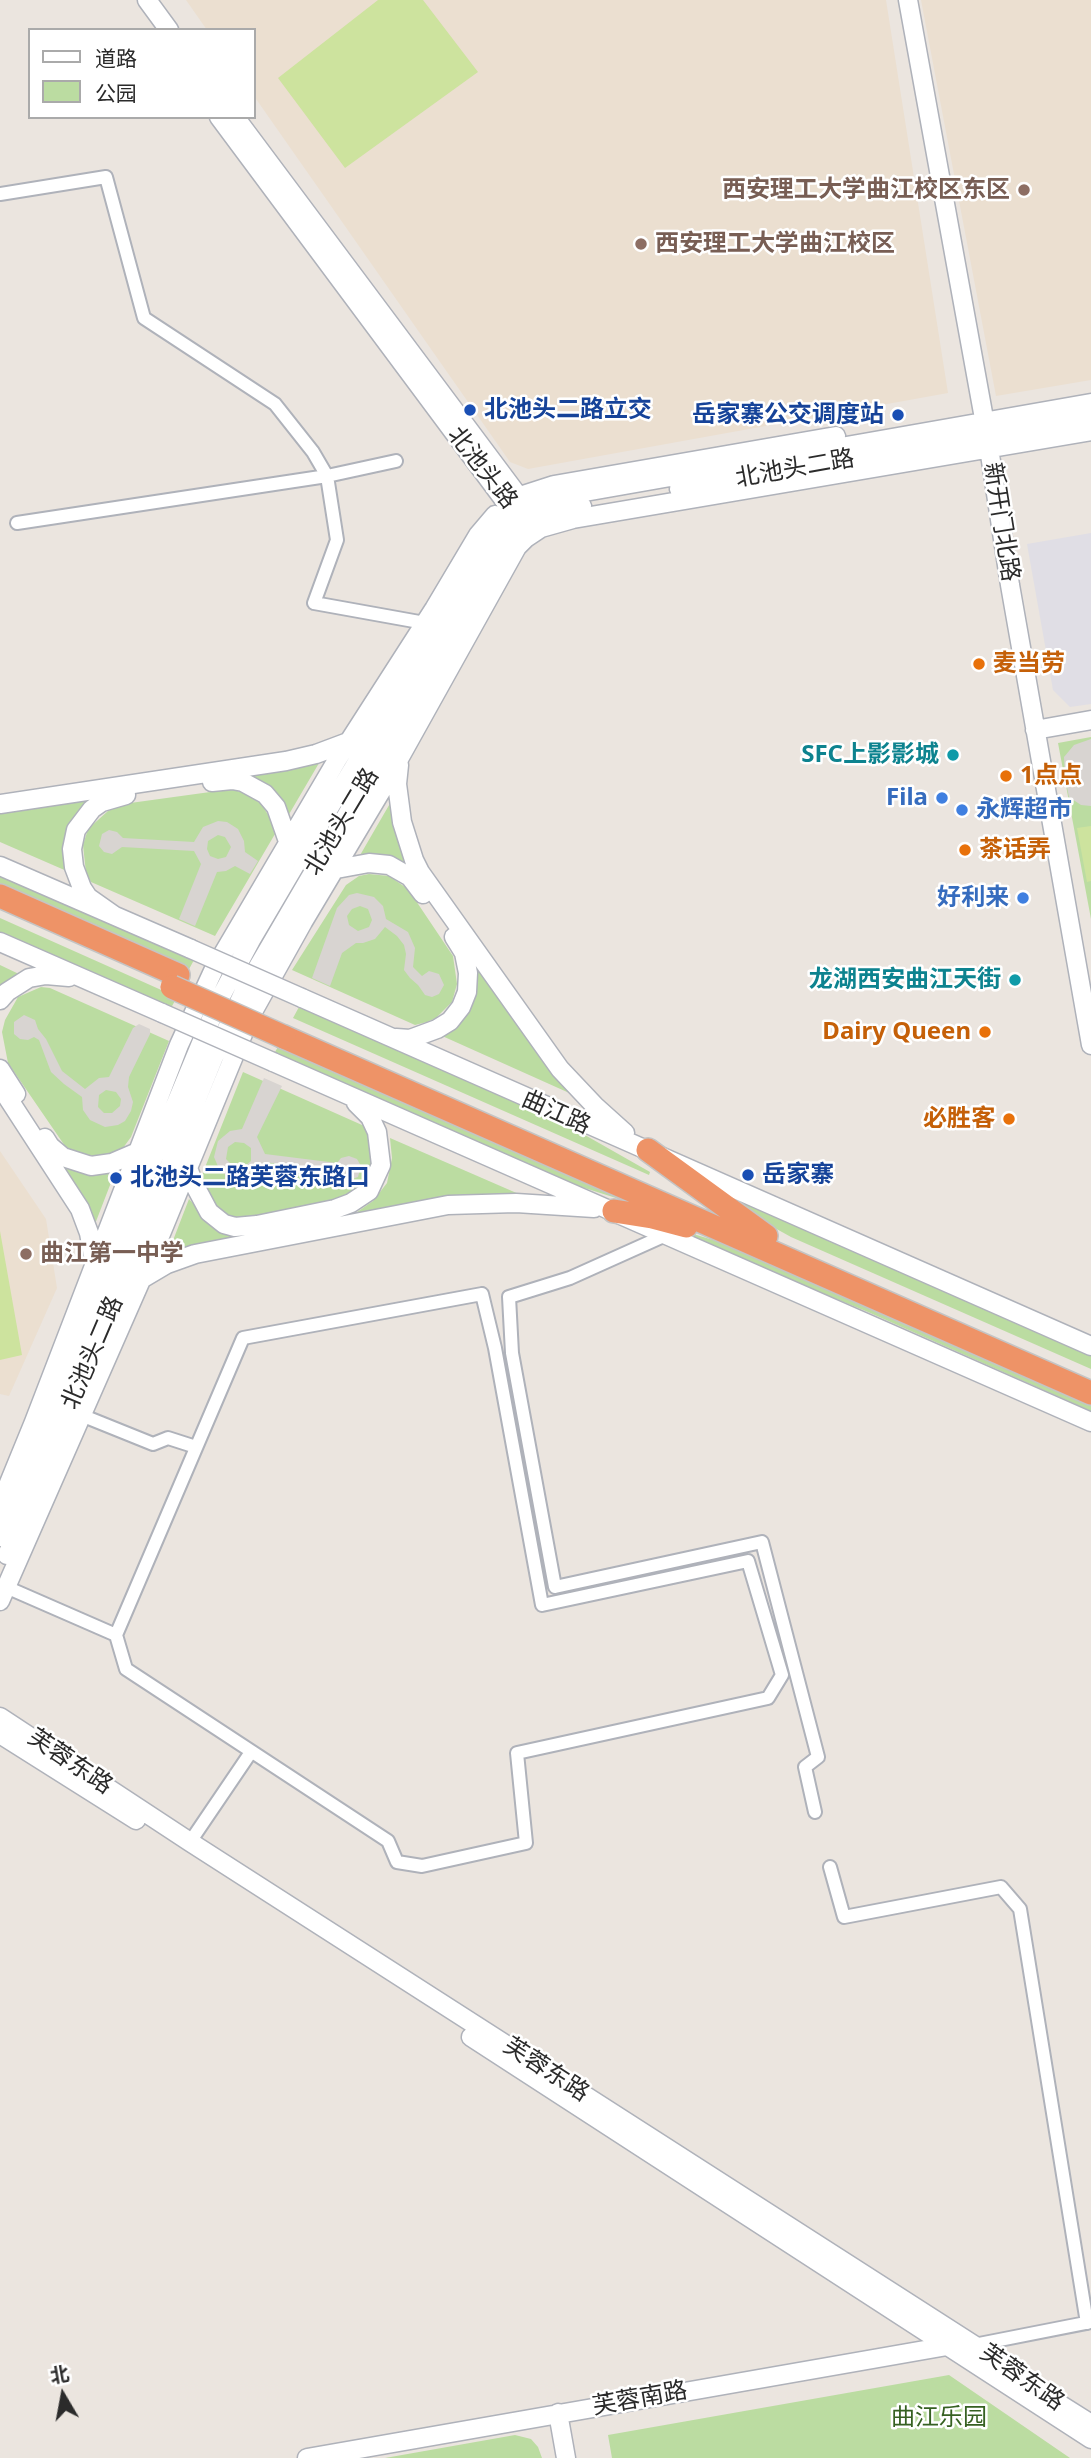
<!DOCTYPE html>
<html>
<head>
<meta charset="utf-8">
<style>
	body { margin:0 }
	#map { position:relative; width:1091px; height:2458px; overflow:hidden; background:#ebe5df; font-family:"Noto Sans","Noto Sans SC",sans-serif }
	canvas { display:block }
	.legend { position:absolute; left:28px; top:28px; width:228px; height:91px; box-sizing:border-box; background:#fff; border:2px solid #aaa; margin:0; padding:9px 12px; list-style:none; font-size:21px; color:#2b2b2b }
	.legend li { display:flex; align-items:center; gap:14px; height:35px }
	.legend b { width:35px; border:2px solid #aaa }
	.north { position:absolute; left:28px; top:2360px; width:70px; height:70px; -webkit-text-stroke:5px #fff; paint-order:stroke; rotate:350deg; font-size:19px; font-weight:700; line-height:28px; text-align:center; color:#2b2b2b }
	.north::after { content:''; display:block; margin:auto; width:24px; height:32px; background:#2b2b2b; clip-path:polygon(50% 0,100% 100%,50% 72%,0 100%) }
</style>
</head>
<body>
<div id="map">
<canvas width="1091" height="2458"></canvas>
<ul class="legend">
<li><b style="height:9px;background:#fff"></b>道路</li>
<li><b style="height:19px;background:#bbdca1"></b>公园</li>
</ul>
<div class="north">北</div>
</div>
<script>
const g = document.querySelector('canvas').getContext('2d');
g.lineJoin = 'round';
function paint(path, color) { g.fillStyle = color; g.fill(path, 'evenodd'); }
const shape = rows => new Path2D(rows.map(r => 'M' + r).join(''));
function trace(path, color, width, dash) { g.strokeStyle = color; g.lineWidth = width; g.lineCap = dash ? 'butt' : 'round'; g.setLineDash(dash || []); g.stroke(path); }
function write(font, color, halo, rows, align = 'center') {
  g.font = font + ' "Noto Sans","Noto Sans SC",sans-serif'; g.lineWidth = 5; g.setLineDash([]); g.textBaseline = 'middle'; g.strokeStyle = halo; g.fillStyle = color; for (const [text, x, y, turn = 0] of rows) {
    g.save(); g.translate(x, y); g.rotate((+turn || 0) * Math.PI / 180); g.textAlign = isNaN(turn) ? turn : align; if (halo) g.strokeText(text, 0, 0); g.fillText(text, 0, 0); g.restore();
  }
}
const industrial = shape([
	[1091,533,1091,704,1070,707,1053,690,1027,544]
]);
const education = shape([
	[186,0,886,0,948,393,528,469,510,462,254,96,254,30,207,30],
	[921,0,1091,0,1091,380,996,396],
	[0,1151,46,1219,57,1288,9,1396,0,1394]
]);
const green = shape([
	[1091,737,1091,919,1058,743],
	[322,758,288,816,239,777],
	[232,789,251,796,262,805,270,818,275,834,215,936,91,882,86,873,83,845,88,829,108,811,123,804],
	[100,793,94,801,69,872,0,842,0,808],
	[392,800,416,874,359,857],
	[369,874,389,876,408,889,453,956,457,984,452,1002,436,1018,427,1022,415,1025,292,970,346,885,359,876],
	[0,875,194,960,188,971,0,889],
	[0,918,177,997,171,1008,0,933],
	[475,960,576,1096,440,1035],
	[0,965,21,975,0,992],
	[41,987,50,988,169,1041,131,1137,123,1148,112,1153,93,1156,73,1151,65,1146,8,1063,2,1032,5,1020,18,997],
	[299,1007,562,1122,650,1172,649,1175,293,1018],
	[280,1043,638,1205,572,1184,274,1054],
	[243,1072,371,1129,375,1171,351,1199,260,1221,232,1218,217,1207,208,1198,200,1180],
	[390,1138,528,1198,350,1217,373,1201,387,1183,392,1158],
	[53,1154,117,1167,95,1224],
	[708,1184,1091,1353,1091,1369,791,1237,764,1222],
	[189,1199,200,1211,233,1233,250,1237,167,1256],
	[680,1230,753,1252,1091,1400,1091,1411,868,1312,678,1234],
	[949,2375,1070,2458,612,2458,608,2435],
	[515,2435,531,2439,538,2447,542,2458,385,2458]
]);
const pitch = shape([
	[378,0,423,0,478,72,345,168,278,78],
	[1091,826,1091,881,1087,882,1077,828],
	[0,1231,22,1355,0,1360]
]);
const plaza = shape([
	[1091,739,1091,806,1081,805,1069,797,1065,777,1064,757,1074,745],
	[218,821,227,822,238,829,244,841,245,852,258,861,250,874,235,866,226,871,217,872,195,926,179,919,201,864,194,851,122,847,112,854,104,852,99,846,102,834,109,830,117,832,123,838,194,842,203,827],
	[218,835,225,837,231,847,226,857,218,859,210,856,207,849,208,841],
	[357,893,374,897,383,906,386,919,408,932,415,948,413,967,422,976,429,971,439,974,444,985,439,994,432,997,425,995,418,985,410,978,404,970,406,954,404,945,397,936,385,927,375,939,363,943,356,943,342,953,330,986,312,978,337,908,349,895],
	[360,906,368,909,372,920,369,927,358,931,349,925,347,916,352,909],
	[24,1015,35,1020,38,1029,46,1039,62,1071,85,1089,99,1078,109,1077,133,1028,139,1024,150,1029,150,1034,129,1077,128,1087,133,1102,131,1111,125,1121,118,1125,105,1127,90,1120,83,1110,82,1097,64,1084,51,1072,39,1040,34,1037,28,1040,20,1039,14,1034,14,1022],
	[106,1090,116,1092,121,1099,120,1106,112,1113,104,1113,98,1107,99,1095],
	[264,1078,282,1086,257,1137,265,1154,337,1163,341,1158,349,1156,357,1159,361,1166,358,1177,346,1181,338,1177,335,1171,264,1162,257,1173,241,1180,233,1180,220,1171,214,1157,218,1141,230,1131,242,1129],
	[235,1142,244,1143,251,1148,251,1161,244,1167,235,1168,226,1159,228,1147]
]);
const street = shape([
	[0,194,106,177,144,318,275,404,313,452,327,476,337,540,314,603,425,623],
	[17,523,327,476,396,461],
	[668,1234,570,1278,509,1297,512,1353,555,1587,762,1542,818,1757,805,1767,815,1812],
	[482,1294,495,1348,542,1605,748,1561,782,1675,768,1698,517,1753,526,1843,422,1866,397,1862,388,1841,126,1669,116,1635,243,1338,482,1294],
	[81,1415,153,1444,168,1438,196,1447],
	[6,1587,116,1635],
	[190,1842,251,1752],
	[830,1867,844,1917,1001,1887,1020,1909,1087,2323],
	[974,2345,1091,2322]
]);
const secondary = shape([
	[147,0,169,30],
	[908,0,987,435,1010,585,1091,1045],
	[219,117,513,512,523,518],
	[235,117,525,505],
	[679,489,1091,417],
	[520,496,554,485,836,436],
	[1035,730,1091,720],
	[399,765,397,784,402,822,414,860,420,872,560,1069,595,1106,625,1133],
	[212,782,232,780,243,782,265,794,276,807,290,847],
	[0,804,286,761,316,754,348,742],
	[0,866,191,949],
	[331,870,369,863,389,865,410,877,423,894],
	[115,916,88,897,82,888,74,867,72,849,76,830,92,809,102,802,126,795],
	[0,942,162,1013],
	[302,998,1091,1346],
	[0,1000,7,992,29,978,46,975,69,977],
	[396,1038,410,1039,437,1029,450,1021,461,1007,467,992,468,973,464,953,454,937],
	[273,1062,1091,1422],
	[0,1069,16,1094],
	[0,1086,80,1209,89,1233,94,1260],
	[45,1138,50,1146,63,1157,91,1166,112,1163,140,1151],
	[186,1162,193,1182,209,1212,224,1224,235,1227,257,1225,335,1209,351,1203,369,1191,381,1165,377,1132,370,1117,356,1103],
	[140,1280,167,1264,195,1254,448,1205,516,1203,594,1208],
	[0,1505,34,1422,179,1045,214,969,337,760,434,609,478,535,495,515],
	[0,1537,59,1399,147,1173,219,1000,251,940,311,838,503,521,519,508,545,499,1091,403],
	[7,1555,111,1310,213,1059,245,989,400,724,505,540,516,525,525,519,547,512,582,506],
	[0,1601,153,1253,250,1017,303,922,380,793,517,547,526,538,541,528,573,519,1091,431],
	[0,1717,190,1842,974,2345,1034,2388,1091,2424],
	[0,1734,136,1820],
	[471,2037,1091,2439],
	[558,2413,566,2458],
	[307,2458,953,2345]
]);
const highway = shape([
	[0,896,178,975],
	[284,1037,1091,1393],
	[648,1150,766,1236],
	[614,1211,652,1217,686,1226]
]);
const secondaryBridge = shape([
	[191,949,302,998],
	[162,1013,273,1062]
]);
const highwayBridge = shape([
	[172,987,284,1037]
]);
const markers = [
	[1024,190,7,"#8d6e63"],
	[641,244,7,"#8d6e63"],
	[470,410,7,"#1a4fb4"],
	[898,415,7,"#1a4fb4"],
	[979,664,7,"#e8710a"],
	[953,755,7,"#0f9aa8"],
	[1006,776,7,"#e8710a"],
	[942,798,7,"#3f7fe0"],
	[962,810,7,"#3f7fe0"],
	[965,850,7,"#e8710a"],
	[1023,898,7,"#3f7fe0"],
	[1015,980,7,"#0f9aa8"],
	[985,1032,7,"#e8710a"],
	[1009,1119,7,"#e8710a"],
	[748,1175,7,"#1a4fb4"],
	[116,1178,7,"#1a4fb4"],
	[26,1254,7,"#8d6e63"]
];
const educationNames = [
	["西安理工大学曲江校区东区",1010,190,"right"],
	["西安理工大学曲江校区",655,244],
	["曲江第一中学",40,1254]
];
const transitNames = [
	["北池头二路立交",484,410],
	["岳家寨公交调度站",884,415,"right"],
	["岳家寨",762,1175],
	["北池头二路芙蓉东路口",130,1178]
];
const streetNames = [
	["北池头路",482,468,52],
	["北池头二路",795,469,-10],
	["新开门北路",1001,522,81],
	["北池头二路",342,822,-59],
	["曲江路",556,1113,24],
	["北池头二路",93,1353,-67],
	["芙蓉东路",70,1762,34],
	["芙蓉东路",546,2070,33],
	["芙蓉东路",1022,2378,35],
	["芙蓉南路",640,2399,-10]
];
const foodNames = [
	["麦当劳",993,664],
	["1点点",1020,776],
	["茶话弄",979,850],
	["Dairy Queen",971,1032,"right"],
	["必胜客",995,1119,"right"]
];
const cultureNames = [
	["SFC上影影城",939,755],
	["龙湖西安曲江天街",1001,980]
];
const shopNames = [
	["Fila",928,798],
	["永辉超市",976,810,"left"],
	["好利来",1009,898]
];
const parkNames = [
	["曲江乐园",939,2418]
];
paint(industrial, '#e0dee5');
paint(education, '#ebdfd0');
paint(green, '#bbdca1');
paint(pitch, '#cde39e');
paint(plaza, '#d8d4d1');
trace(street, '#afb2ba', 16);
trace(secondary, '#afb2ba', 21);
trace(highway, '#c4c4c4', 26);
trace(street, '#fff', 12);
trace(secondary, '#fff', 18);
trace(highway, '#ee9367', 23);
trace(secondaryBridge, '#afb2ba', 21, []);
trace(highwayBridge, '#c4c4c4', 26, []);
trace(secondaryBridge, '#fff', 18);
trace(highwayBridge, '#ee9367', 23);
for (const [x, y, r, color] of markers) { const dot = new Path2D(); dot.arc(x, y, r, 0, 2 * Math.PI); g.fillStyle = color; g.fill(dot); trace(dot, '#fff', 2.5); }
write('bold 24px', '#785e54', '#fff', educationNames, 'left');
write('bold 24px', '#164399', '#fff', transitNames, 'left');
write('24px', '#2b2b2b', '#fff', streetNames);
write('bold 24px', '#c56008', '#fff', foodNames, 'left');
write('bold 24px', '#0d838f', '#fff', cultureNames, 'right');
write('bold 24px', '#366cbe', '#fff', shopNames, 'right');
write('24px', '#366122', '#fff', parkNames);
</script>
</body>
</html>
